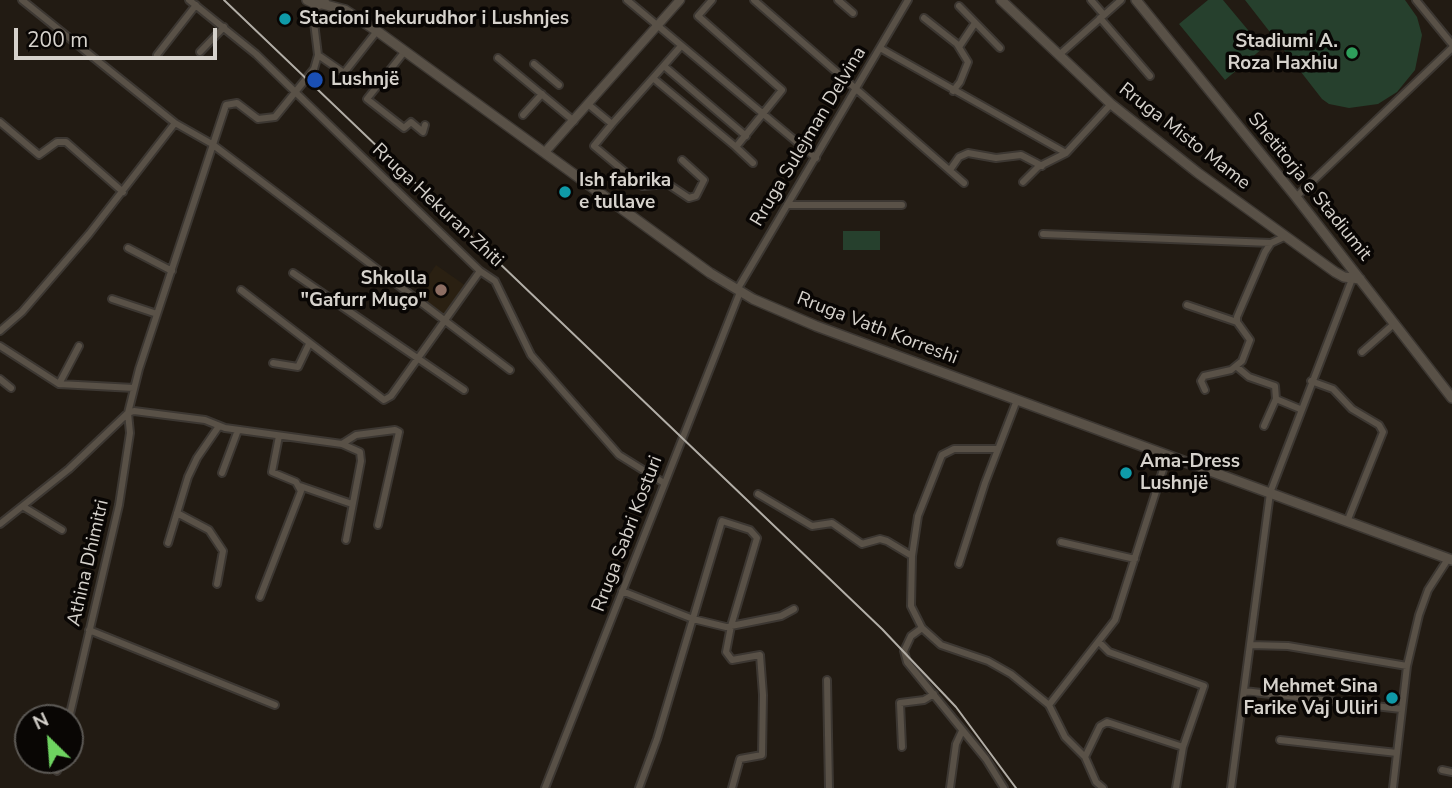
<!DOCTYPE html>
<html>
<head>
<meta charset="utf-8">
<style>
	body { margin:0 }
	#map { position:relative; width:1452px; height:788px; overflow:hidden; background:#221b13; font-family:"Nunito Sans",sans-serif }
	canvas { display:block }
	.north { position:absolute; left:14px; top:704px; width:70px; height:70px; box-sizing:border-box; background:#090604; border:2px solid #5b5854; border-radius:50%; rotate:335deg; font-size:19px; font-weight:700; line-height:28px; text-align:center; color:#d6d2cc }
	.north::after { content:''; display:block; margin:auto; width:24px; height:32px; background:#6ed360; clip-path:polygon(50% 0,100% 100%,50% 72%,0 100%) }
	.scale { position:absolute; left:14px; top:28px; width:203px; height:32px; box-sizing:border-box; border:4px solid #d6d2cc; border-top:0; padding-left:9px; font-size:21px; line-height:24px; white-space:nowrap; color:#d6d2cc; -webkit-text-stroke:5px #090604; paint-order:stroke }
</style>
</head>
<body>
<div id="map">
<canvas width="1452" height="788"></canvas>
<div class="north">N</div>
<div class="scale">200 m</div>
</div>
<script>
const g = document.querySelector('canvas').getContext('2d');
g.lineJoin = 'round';
function paint(path, color) { g.fillStyle = color; g.fill(path, 'evenodd'); }
const shape = rows => new Path2D(rows.map(r => 'M' + r).join(''));
function trace(path, color, width, dash) { g.strokeStyle = color; g.lineWidth = width; g.lineCap = dash ? 'butt' : 'round'; g.setLineDash(dash || []); g.stroke(path); }
function write(font, color, halo, rows, align = 'center') {
  g.font = font + ' "Nunito Sans",sans-serif'; g.lineWidth = 7; g.setLineDash([]); g.textBaseline = 'middle'; g.strokeStyle = halo; g.fillStyle = color; for (const [text, x, y, turn = 0] of rows) {
    g.save(); g.translate(x, y); g.rotate((+turn || 0) * Math.PI / 180); g.textAlign = isNaN(turn) ? turn : align; if (halo) g.strokeText(text, 0, 0); g.fillText(text, 0, 0); g.restore();
  }
}
const built = shape([
	[436,265,466,286,445,316,416,294]
]);
const green = shape([
	[1208,0,1223,0,1263,48,1225,80,1179,24],
	[1245,0,1405,0,1417,17,1422,35,1415,70,1397,92,1378,104,1349,108,1329,104,1322,99],
	[843,231,880,231,880,250,843,250]
]);
const minor = shape([
	[22,0,175,123,212,144,510,370],
	[189,0,256,54,480,271,495,281,531,355,619,455,664,483],
	[627,0,816,158],
	[754,0,964,183],
	[838,0,853,13],
	[1091,0,1104,15],
	[1416,0,1452,44],
	[315,4,313,14,318,55,344,73,377,31],
	[959,6,1000,48],
	[924,18,957,44,968,62,960,82,953,91],
	[1100,18,1150,76],
	[959,47,975,23],
	[880,48,1066,153],
	[405,51,367,99,404,128,411,122,423,132,425,125],
	[200,52,224,27],
	[157,55,196,5],
	[1059,55,1121,0],
	[498,58,574,121],
	[534,64,559,85],
	[664,66,746,136],
	[653,78,681,46],
	[589,105,612,124,653,78,736,147,782,90,698,16,712,0],
	[523,115,542,94],
	[0,122,39,155,57,142,66,142,123,192],
	[612,124,594,146,642,186,668,184,689,198,696,196,704,180,682,160],
	[736,147,753,163],
	[950,170,959,157,968,153,996,158,1021,155,1042,166],
	[1023,182,1038,167,1066,153,1111,104],
	[1296,197,1452,48],
	[787,205,902,205],
	[1043,234,1271,243],
	[128,248,172,271],
	[293,273,464,390],
	[241,290,384,400,391,396,480,271],
	[737,290,908,0],
	[112,299,157,314],
	[1187,305,1237,322],
	[0,331,22,312,89,234,175,123],
	[0,346,59,384,134,388],
	[1362,352,1395,323],
	[273,363,298,367,309,344],
	[1237,367,1249,377,1275,386,1276,399,1264,426],
	[0,379,11,388],
	[1311,381,1333,389,1352,409,1379,425,1383,432,1347,522],
	[59,384,79,346],
	[1205,390,1201,381,1204,376,1231,370,1242,361,1250,340,1237,322,1237,317,1265,252,1271,243,1284,237],
	[1276,399,1300,409],
	[342,444,356,435,395,430,399,432,378,525],
	[998,449,954,449,942,455,918,516,912,556,911,606,922,628,941,645,988,661,1011,674,1049,705,1065,737,1085,757,1096,782,1103,788],
	[222,473,238,430],
	[300,486,349,503],
	[758,494,812,526,832,523,862,544,880,539,887,541,912,556],
	[24,507,62,530],
	[177,513,209,530,223,551,217,584],
	[0,524,69,469,128,413,139,369,226,105,237,103,258,119,275,117,314,69,318,55],
	[1061,542,1135,559],
	[168,543,188,477,197,458,219,426],
	[959,564,985,483,1017,400],
	[622,591,693,619,726,627,781,616,794,609],
	[260,597,301,491,296,482,272,472,279,436],
	[922,628,911,636,904,651,907,662,986,759,1004,788],
	[89,630,275,705],
	[1099,642,1109,652,1204,686,1183,747,1176,788],
	[1250,645,1288,646,1407,666],
	[827,680,829,788],
	[1244,691,1401,709],
	[1049,705,1115,620,1167,457],
	[69,718,119,505,130,433,128,413,134,411,205,420,225,428,342,444,360,452,361,461,346,540],
	[1280,740,1397,753],
	[902,747,900,703,924,700,934,694],
	[1085,757,1100,726,1107,722,1183,747],
	[1442,770,1452,772],
	[57,771,59,760],
	[545,788,740,292],
	[639,788,657,739,722,521,750,530,757,538,731,626,726,652,732,660,760,655,763,695,762,755,740,759,732,788],
	[950,788,956,744,962,731],
	[1231,788,1270,493,1352,279],
	[1393,788,1407,666,1419,615,1428,590,1448,559]
]);
const tertiary = shape([
	[545,152,680,0]
]);
const secondary = shape([
	[307,0,317,5,325,3],
	[1001,0,1111,104,1198,173,1335,272,1344,277,1360,279],
	[1136,0,1296,197,1452,398],
	[322,4,345,10,377,31,710,273,753,299,816,326,1452,560]
]);
const rail = shape([
	[224,0,882,629,956,707,1016,788]
]);
const markers = [
	[285,19,7,"#0f9aa8"],
	[1352,53,7,"#2e9e5b"],
	[315,80,9,"#1a4fb4"],
	[565,192,7,"#0f9aa8"],
	[441,290,7,"#8d6e63"],
	[1126,473,7,"#0f9aa8"],
	[1392,698,7,"#0f9aa8"]
];
const poiNames = [
	["Stacioni hekurudhor i Lushnjes",299,19],
	["Stadiumi A.",1338,42,"right"],
	["Roza Haxhiu",1338,64,"right"],
	["Lushnjë",331,80],
	["Ish fabrika",579,181],
	["e tullave",579,203],
	["Shkolla",427,279,"right"],
	["\"Gafurr Muço\"",427,301,"right"],
	["Ama-Dress",1140,462],
	["Lushnjë",1140,484],
	["Mehmet Sina",1378,687,"right"],
	["Farike Vaj Ulliri",1378,709,"right"]
];
const streetNames = [
	["Rruga Sulejman Delvina",809,137,-59],
	["Rruga Misto Mame",1184,137,38],
	["Shetitorja e Stadiumit",1309,187,51],
	["Rruga Hekuran Zhiti",437,206,43],
	["Rruga Vath Korreshi",877,329,21],
	["Rruga Sabri Kosturi",628,534,-69],
	["Athina Dhimitri",89,563,-77]
];
paint(built, '#2a2012');
paint(green, '#26402d');
trace(minor, '#3c3732', 10);
trace(tertiary, '#3c3732', 11);
trace(secondary, '#3c3732', 12);
trace(minor, '#595147', 6);
trace(tertiary, '#595147', 8);
trace(secondary, '#595147', 9);
trace(rail, '#b2aea7', 2);
for (const [x, y, r, color] of markers) { const dot = new Path2D(); dot.arc(x, y, r, 0, 2 * Math.PI); g.fillStyle = color; g.fill(dot); trace(dot, '#090604', 2.5); }
write('bold 19px', '#d6d2cc', '#090604', poiNames, 'left');
write('19px', '#d6d2cc', '#090604', streetNames);
</script>
</body>
</html>
